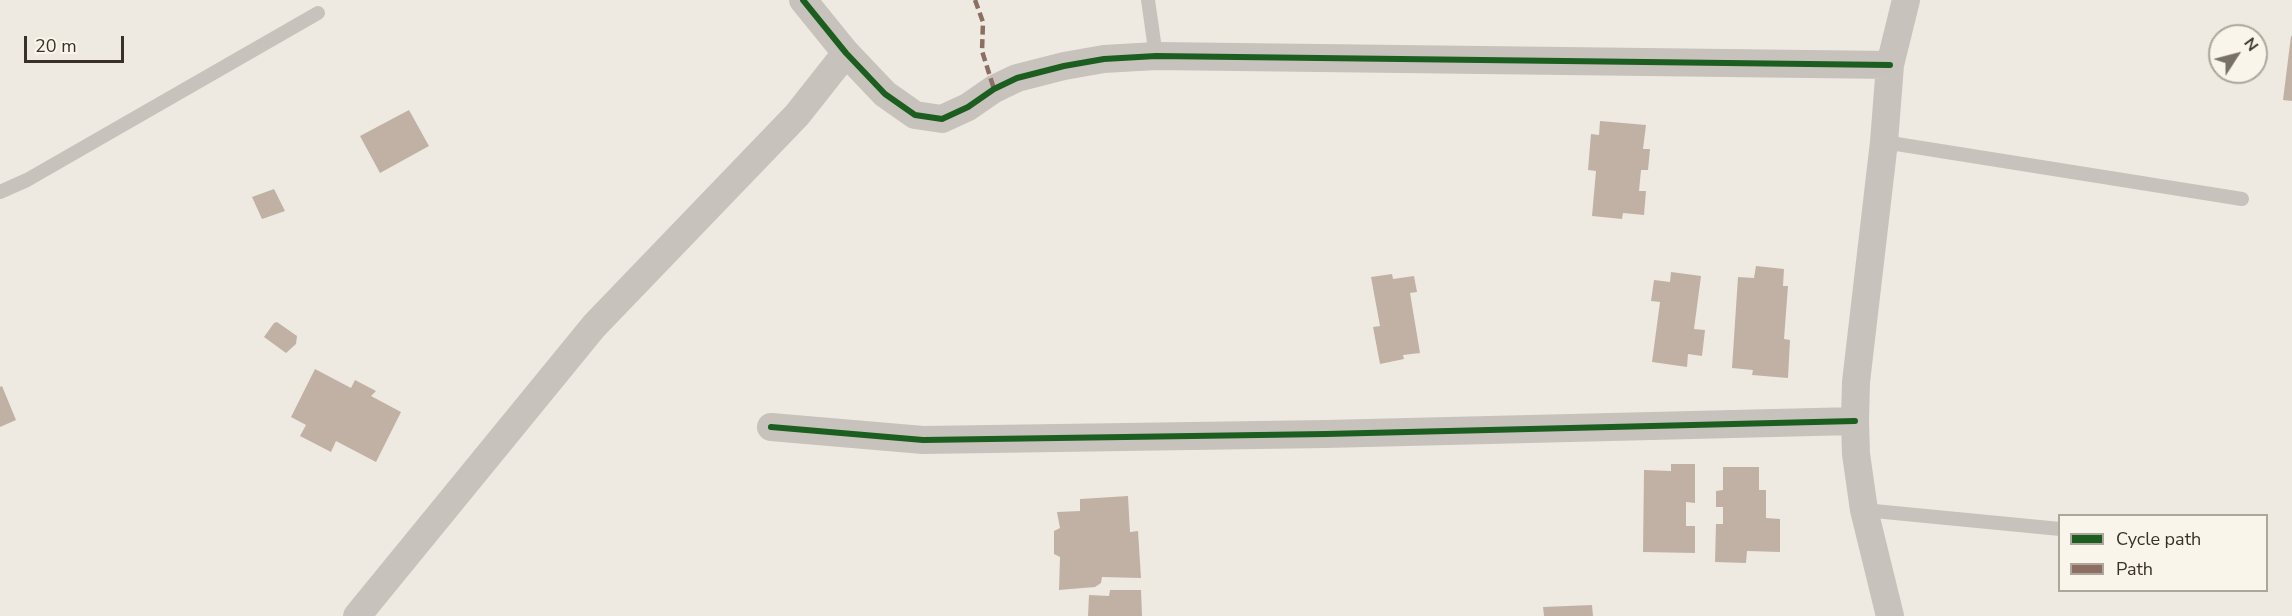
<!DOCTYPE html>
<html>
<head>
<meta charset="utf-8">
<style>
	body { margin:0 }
	#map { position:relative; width:2292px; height:616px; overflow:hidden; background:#eeeae2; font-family:"Nunito Sans",sans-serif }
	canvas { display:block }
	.legend { position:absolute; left:2058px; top:514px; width:210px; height:78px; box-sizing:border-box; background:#faf5ea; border:2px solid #aca69d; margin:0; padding:8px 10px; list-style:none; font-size:18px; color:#383029 }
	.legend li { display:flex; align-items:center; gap:12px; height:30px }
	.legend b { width:30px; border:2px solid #aca69d }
	.north { position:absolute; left:2208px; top:24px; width:60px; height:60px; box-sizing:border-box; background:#faf5ea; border:2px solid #aca69d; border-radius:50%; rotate:54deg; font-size:16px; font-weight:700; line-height:24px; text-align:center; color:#383029 }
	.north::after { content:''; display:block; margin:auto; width:21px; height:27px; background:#78716a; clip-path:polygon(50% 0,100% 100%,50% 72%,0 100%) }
	.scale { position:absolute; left:24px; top:36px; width:100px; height:27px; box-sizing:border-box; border:3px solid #383029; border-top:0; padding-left:8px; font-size:18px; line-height:21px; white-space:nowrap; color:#383029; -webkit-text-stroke:4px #faf5ea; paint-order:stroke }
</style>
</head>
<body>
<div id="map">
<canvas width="2292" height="616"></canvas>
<ul class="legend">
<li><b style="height:8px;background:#1b5e20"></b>Cycle path</li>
<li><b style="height:8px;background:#8d6e63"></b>Path</li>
</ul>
<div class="north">N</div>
<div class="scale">20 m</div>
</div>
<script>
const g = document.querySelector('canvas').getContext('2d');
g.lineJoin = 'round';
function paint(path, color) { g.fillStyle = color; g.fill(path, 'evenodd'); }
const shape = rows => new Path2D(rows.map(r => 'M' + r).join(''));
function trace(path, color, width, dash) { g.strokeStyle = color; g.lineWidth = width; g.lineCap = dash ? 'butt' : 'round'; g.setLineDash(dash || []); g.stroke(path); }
const building = shape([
	[2291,36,2292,36,2292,101,2283,100],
	[409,110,429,146,380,173,360,136],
	[1600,121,1646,125,1643,149,1650,149,1648,170,1641,170,1639,191,1646,191,1644,215,1623,213,1622,219,1592,216,1596,171,1588,170,1591,134,1599,135],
	[274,189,285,211,262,219,252,197],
	[1756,266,1784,269,1783,286,1788,286,1784,339,1790,340,1788,378,1752,375,1753,370,1732,368,1738,277,1754,278],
	[1671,272,1701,276,1694,329,1705,330,1702,356,1688,354,1687,367,1652,362,1660,302,1651,301,1654,280,1670,282],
	[1392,274,1393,279,1414,276,1417,292,1410,293,1420,353,1403,355,1404,359,1380,364,1373,327,1380,326,1371,277],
	[277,322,297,336,296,344,286,353,264,337,274,323],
	[315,369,351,388,355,380,376,391,371,396,401,412,376,462,336,441,331,452,300,436,306,425,291,417],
	[2,386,16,420,0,427,0,387],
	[1671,464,1695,464,1695,503,1686,502,1686,526,1695,526,1695,553,1643,552,1644,470,1671,471],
	[1723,467,1759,467,1759,490,1766,490,1766,518,1780,519,1780,552,1747,551,1746,563,1715,562,1716,524,1723,524,1723,507,1716,507,1716,491,1723,490],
	[1128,496,1130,532,1138,531,1141,578,1102,577,1101,583,1095,587,1059,590,1060,557,1054,554,1054,531,1060,528,1057,512,1080,511,1080,499],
	[1110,590,1141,590,1142,616,1088,616,1089,595,1109,596],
	[1592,605,1593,616,1544,616,1543,607]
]);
const lane = shape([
	[1148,0,1156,56],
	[1884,142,2242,199],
	[0,192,27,180,318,13],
	[1864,510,2060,529]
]);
const street = shape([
	[803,0,846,53,885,94,915,115,942,119,968,107,994,89,1017,78,1064,66,1104,59,1156,56,1890,65],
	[771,427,923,440,1326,434,1855,421],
	[357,616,594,326,797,115,846,53],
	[1890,616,1864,510,1856,454,1855,421,1856,382,1884,142,1890,65,1906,0]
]);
const quiet = shape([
	[975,0,983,22,982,51,994,89]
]);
const cycleway = shape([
	[803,0,846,53,885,94,915,115,942,119,968,107,994,89,1017,78,1064,66,1104,59,1156,56,1890,65],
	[771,427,923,440,1326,434,1855,421]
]);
paint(building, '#c1b1a4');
trace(lane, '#c7c2bb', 14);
trace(street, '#c7c2bb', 28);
trace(quiet, '#8d6e63', 4.5, [9, 4.5]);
trace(cycleway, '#1b5e20', 6);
</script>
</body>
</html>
